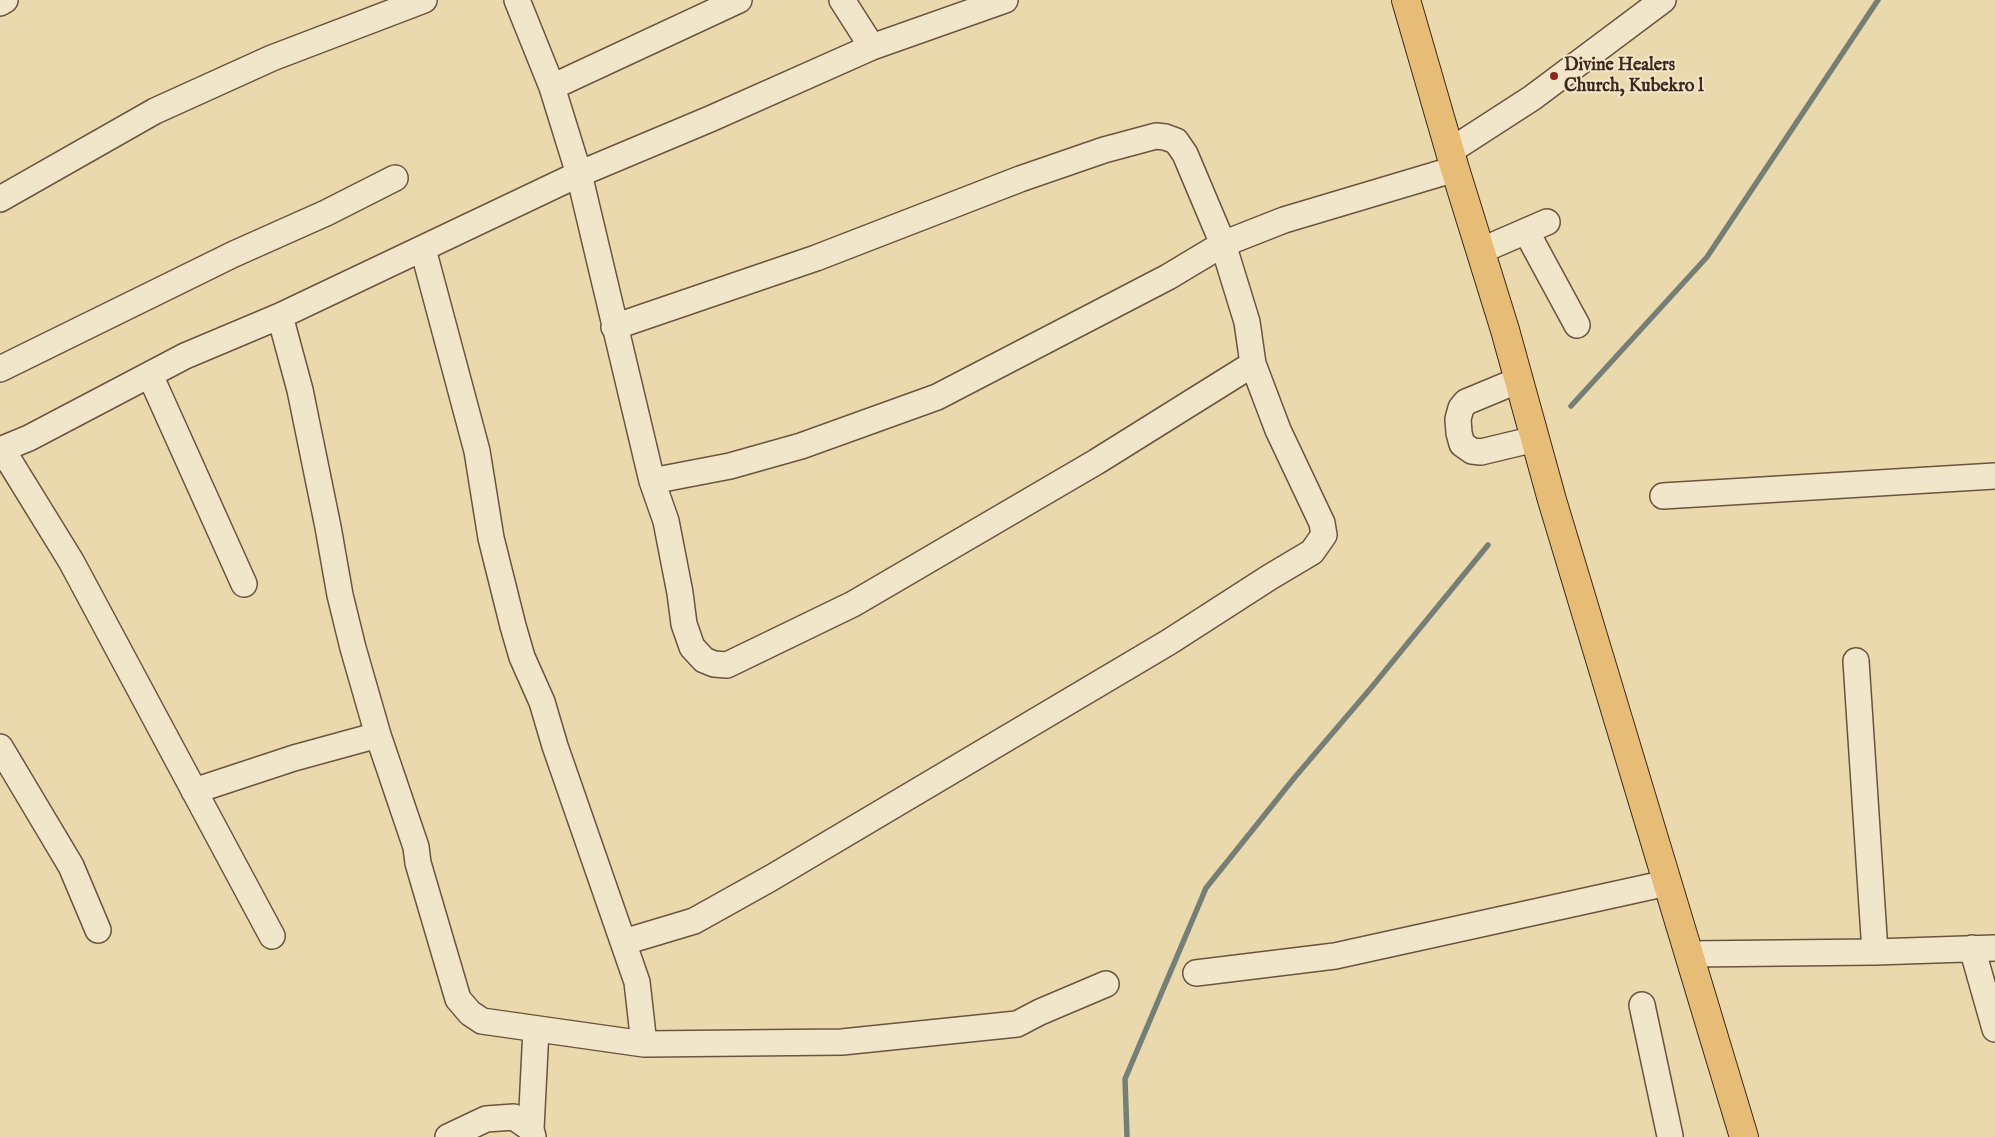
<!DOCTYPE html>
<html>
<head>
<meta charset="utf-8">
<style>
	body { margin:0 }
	canvas { display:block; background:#ebd9ae }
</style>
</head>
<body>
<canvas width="1995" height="1137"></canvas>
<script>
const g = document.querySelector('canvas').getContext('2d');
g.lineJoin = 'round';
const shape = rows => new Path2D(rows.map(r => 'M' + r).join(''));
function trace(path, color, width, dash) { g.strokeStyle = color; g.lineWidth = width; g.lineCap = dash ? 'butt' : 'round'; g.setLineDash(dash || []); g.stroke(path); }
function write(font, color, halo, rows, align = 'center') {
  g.font = font + ' "IM FELL English",serif'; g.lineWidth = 4; g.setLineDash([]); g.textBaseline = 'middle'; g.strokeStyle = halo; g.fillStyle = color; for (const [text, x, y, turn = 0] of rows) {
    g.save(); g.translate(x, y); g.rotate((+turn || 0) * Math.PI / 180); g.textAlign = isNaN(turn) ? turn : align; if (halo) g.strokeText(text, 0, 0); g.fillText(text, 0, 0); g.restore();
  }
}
const stream = shape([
	[1571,406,1707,257,1878,0],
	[1127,1137,1125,1079,1206,888,1295,777,1371,688,1488,545]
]);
const minor = shape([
	[517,0,552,87,579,174,652,481,666,521,680,593,684,624,692,647,704,660,714,664,727,665,853,604,1096,462,1253,364],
	[842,0,872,47],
	[0,3,5,0],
	[552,87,739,0],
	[1450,151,1532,98,1663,0],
	[0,199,155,111,272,58,424,0],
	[1526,231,1577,325],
	[423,249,477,451,491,538,513,626,522,657,542,702,555,746,637,982,644,1044],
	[1480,251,1547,222],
	[280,316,300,390,328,527,340,595,353,648,378,735,416,847,418,863,458,999,470,1013,482,1021,644,1044,842,1042,1017,1024,1040,1012,1106,984],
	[614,327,816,258,1020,179,1104,150,1156,136,1165,137,1176,141,1185,154,1223,244,1247,322,1253,364,1278,430,1322,523,1324,535,1312,552,1270,577,1169,642,771,878,694,921,624,942],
	[0,369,234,254,326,213,395,178],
	[150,375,244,584],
	[1519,380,1466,402,1461,408,1458,419,1459,433,1462,444,1472,451,1481,452,1535,439],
	[2,449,71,561,272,936],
	[0,450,29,438,185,356,280,316,579,174,710,119,872,47,1005,0],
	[652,481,730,466,801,446,937,397,1168,277,1223,244,1284,220,1455,169],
	[1663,496,1995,476],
	[1856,661,1875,952],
	[0,747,71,866,98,930],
	[194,791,294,758,378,735],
	[1972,948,1995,1029],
	[1689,954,1875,952,1995,948],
	[1196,973,1335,956,1667,883],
	[1642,1005,1670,1136],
	[531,1129,536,1029],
	[448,1137,486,1119,514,1117,531,1129,533,1137]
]);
const major = shape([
	[1406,0,1455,169,1505,330,1552,500,1744,1137]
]);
const markers = [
	[1554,76,5,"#8f2418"]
];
const poiNames = [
	["Divine Healers",1564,66],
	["Church, Kubekro l",1564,87]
];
trace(stream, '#767f76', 5.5);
trace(minor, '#695440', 28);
trace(major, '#3e281b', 30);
trace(minor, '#f2e6ca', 25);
trace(major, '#e6bc77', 28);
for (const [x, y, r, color] of markers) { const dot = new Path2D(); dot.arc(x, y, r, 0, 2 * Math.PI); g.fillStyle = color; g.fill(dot); trace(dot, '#f2e6ca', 2); }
write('bold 18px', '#3e281b', '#f2e6ca', poiNames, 'left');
</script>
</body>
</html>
